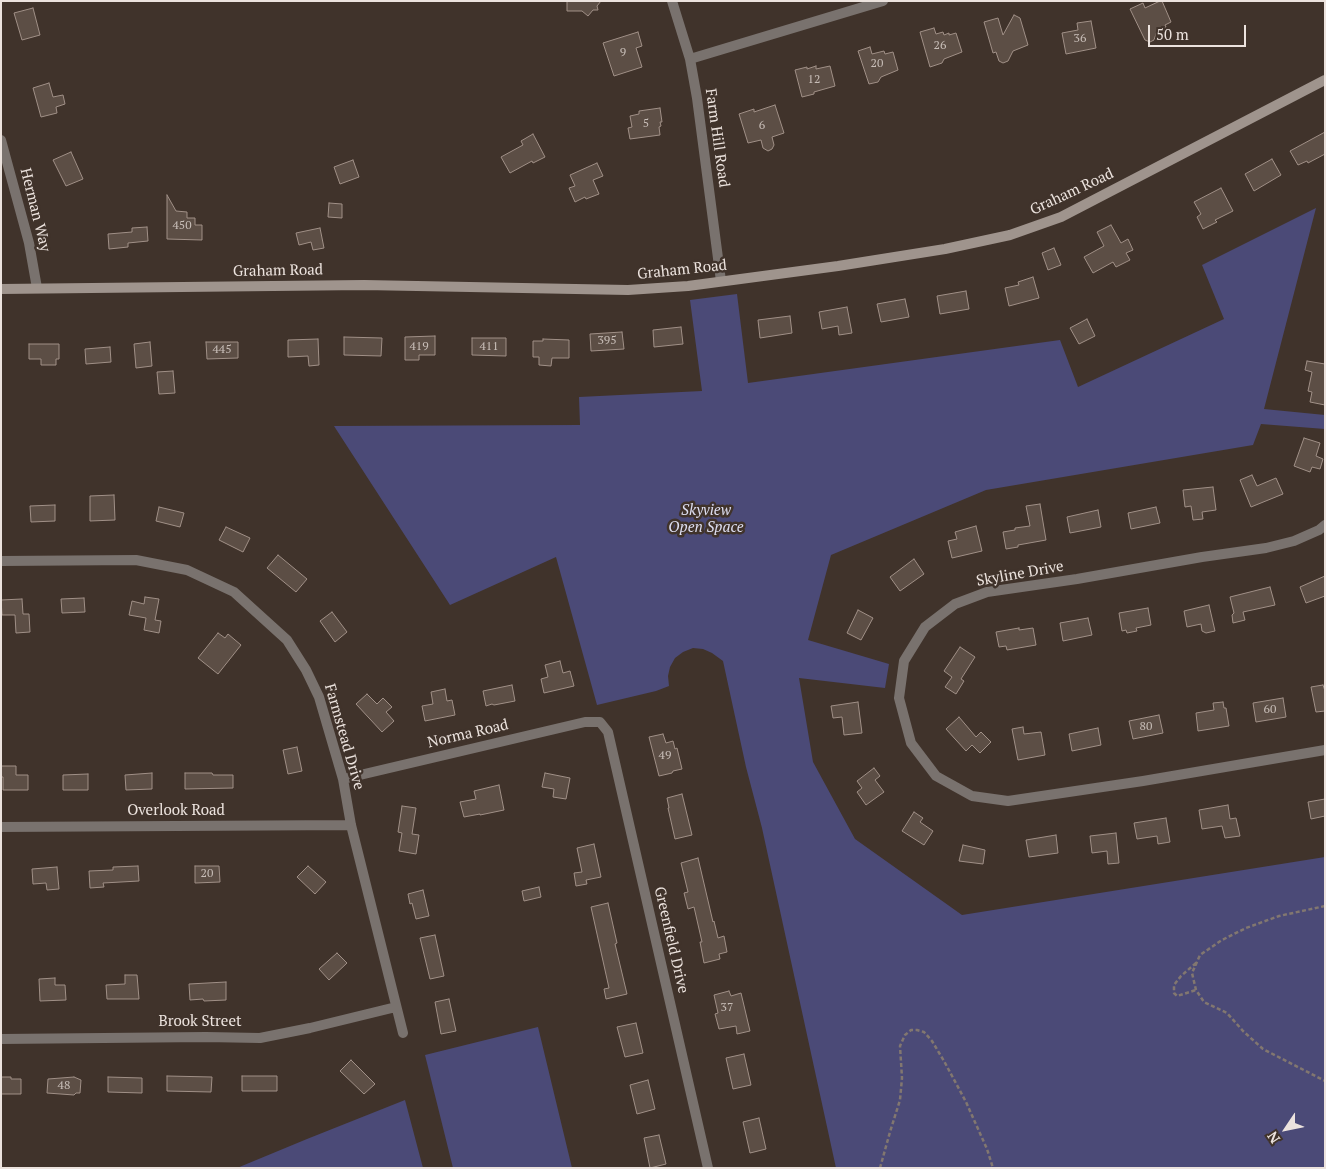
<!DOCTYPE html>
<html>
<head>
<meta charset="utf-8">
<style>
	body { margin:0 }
	#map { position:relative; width:1326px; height:1169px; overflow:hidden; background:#40332b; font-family:"PT Serif",serif }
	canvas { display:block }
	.frame { position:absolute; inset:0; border:2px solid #ece3de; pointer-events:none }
	.north { position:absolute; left:1261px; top:1104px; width:50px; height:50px; -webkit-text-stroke:4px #40332b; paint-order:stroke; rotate:236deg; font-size:14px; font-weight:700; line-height:20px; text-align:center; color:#ece3de }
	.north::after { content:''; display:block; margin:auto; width:18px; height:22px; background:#ece3de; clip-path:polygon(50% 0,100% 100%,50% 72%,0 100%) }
	.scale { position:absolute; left:1148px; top:25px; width:98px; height:22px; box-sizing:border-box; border:2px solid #ece3de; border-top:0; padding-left:6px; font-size:15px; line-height:18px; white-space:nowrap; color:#ece3de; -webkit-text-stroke:4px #40332b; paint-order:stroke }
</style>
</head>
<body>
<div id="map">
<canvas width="1326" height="1169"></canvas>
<div class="frame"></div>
<div class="north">N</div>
<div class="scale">50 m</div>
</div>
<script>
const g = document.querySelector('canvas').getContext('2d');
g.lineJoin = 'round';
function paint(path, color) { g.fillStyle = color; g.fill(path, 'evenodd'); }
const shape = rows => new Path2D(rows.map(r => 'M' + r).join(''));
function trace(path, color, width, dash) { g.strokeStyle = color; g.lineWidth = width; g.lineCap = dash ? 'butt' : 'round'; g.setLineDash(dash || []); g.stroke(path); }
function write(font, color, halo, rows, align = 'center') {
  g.font = font + ' "PT Serif",serif'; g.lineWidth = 5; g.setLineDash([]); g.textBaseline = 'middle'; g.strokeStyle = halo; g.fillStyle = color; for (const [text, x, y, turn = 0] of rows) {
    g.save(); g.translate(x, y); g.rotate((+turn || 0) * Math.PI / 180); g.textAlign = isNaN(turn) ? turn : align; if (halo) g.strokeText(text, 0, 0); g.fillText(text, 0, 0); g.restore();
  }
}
const green = shape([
	[1316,208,1264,409,1325,415,1325,429,1261,424,1253,445,986,490,831,555,808,640,889,664,885,688,799,678,813,762,855,839,962,915,1325,857,1325,1168,836,1168,762,828,746,767,723,661,712,653,703,649,693,648,683,652,675,658,670,667,668,676,669,686,656,691,597,705,556,557,450,605,334,426,580,425,579,397,702,391,690,300,737,294,748,383,1060,340,1078,387,1224,319,1202,265],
	[538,1027,572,1168,453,1168,425,1055],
	[405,1100,423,1168,237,1168,307,1139]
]);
const building = shape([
	[567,1,601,1,597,6,598,10,593,10,588,16,582,11,567,11,567,1],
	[1160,1,1162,1,1171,22,1165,25,1166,27,1157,31,1154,40,1150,42,1145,40,1130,9,1143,3,1145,8,1160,1],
	[33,8,40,35,22,40,14,13,33,8],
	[1014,15,1020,18,1028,45,1013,51,1008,61,1003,63,999,61,996,52,993,53,984,22,998,18,1003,35,1014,15],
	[1091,21,1096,48,1066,54,1062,33,1078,30,1077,23,1091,21],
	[934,28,936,34,943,32,944,35,949,33,949,35,956,33,962,52,944,59,942,63,930,67,920,32,934,28],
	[638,32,642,46,636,48,642,67,614,76,603,43,638,32],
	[870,47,872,54,884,51,885,54,893,52,898,70,881,77,878,82,869,84,858,51,870,47],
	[816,66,816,69,830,66,835,86,814,92,814,94,802,97,795,70,807,67,807,69,816,66],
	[49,83,53,97,63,95,65,104,56,107,57,113,41,117,33,88,49,83],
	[775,105,784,133,772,137,774,145,772,149,768,151,763,148,761,140,748,143,739,114,754,109,754,112,775,105],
	[660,108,662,122,660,122,661,126,659,127,660,135,630,139,628,128,632,127,630,116,639,114,639,111,660,108],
	[1325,132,1325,154,1308,163,1307,161,1298,165,1290,151,1325,132],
	[533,134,545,157,533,163,532,161,510,173,501,157,523,145,521,141,533,134],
	[71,152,83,179,66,186,53,160,71,152],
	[1272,159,1281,175,1254,191,1245,174,1272,159],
	[353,160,359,177,340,184,334,167,353,160],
	[597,163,603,176,593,180,599,194,586,199,585,197,575,202,569,188,575,186,570,175,597,163],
	[1221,188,1233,211,1215,220,1217,222,1203,229,1197,217,1201,214,1194,202,1221,188],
	[167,195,176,211,187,212,187,218,195,218,195,225,202,225,202,240,167,239,167,195],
	[329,203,342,204,342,218,328,217,329,203],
	[1111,225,1121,243,1128,239,1133,250,1126,253,1130,260,1116,267,1113,262,1093,273,1084,257,1104,246,1097,232,1111,225],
	[147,227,148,241,128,243,128,247,109,249,108,234,132,232,132,228,147,227],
	[320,228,324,248,313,250,311,242,299,245,296,233,320,228],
	[1054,248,1061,265,1048,270,1042,253,1054,248],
	[1033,277,1039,298,1009,306,1005,288,1019,285,1018,282,1033,277],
	[966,291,969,309,940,314,937,296,966,291],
	[905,299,909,317,881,322,877,304,905,299],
	[847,307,852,333,839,335,838,326,822,329,819,312,847,307],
	[790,316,792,333,760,338,758,320,790,316],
	[1087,319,1095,336,1079,344,1070,328,1087,319],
	[681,327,683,344,654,347,653,330,681,327],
	[622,332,624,349,591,351,590,334,622,332],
	[435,336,435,355,419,355,419,360,405,360,405,337,435,336],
	[344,337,382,338,381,356,344,355,344,337],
	[472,338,506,338,506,356,472,355,472,338],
	[318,339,319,365,309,366,308,356,288,357,288,340,318,339],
	[543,339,569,340,569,358,552,358,551,366,539,365,539,357,533,357,533,341,543,341,543,339],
	[150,342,152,366,136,368,134,344,150,342],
	[206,342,238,342,238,358,207,359,206,342],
	[29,344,59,344,59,359,56,359,56,365,41,365,41,359,29,359,29,344],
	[110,347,111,362,86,364,85,349,110,347],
	[1307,361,1325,364,1325,405,1310,402,1312,392,1308,391,1312,372,1305,370,1307,361],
	[173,371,175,393,159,394,157,372,173,371],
	[1304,438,1320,443,1316,456,1323,459,1320,469,1312,467,1310,472,1294,466,1304,438],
	[1252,475,1257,486,1276,478,1283,494,1251,507,1240,480,1252,475],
	[1213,487,1216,510,1202,512,1203,519,1193,520,1191,506,1185,507,1183,490,1213,487],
	[114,495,115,520,90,521,90,496,114,495],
	[1040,504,1046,540,1018,545,1018,547,1006,549,1003,532,1015,530,1015,528,1030,526,1026,506,1040,504],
	[55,505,55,521,31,522,30,506,55,505],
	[159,507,184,513,180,527,156,521,159,507],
	[1156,507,1160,523,1131,529,1128,513,1156,507],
	[1098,510,1101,527,1070,533,1067,517,1098,510],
	[976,526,982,551,952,558,948,541,957,539,955,532,976,526],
	[226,527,250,538,243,552,219,540,226,527],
	[278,555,307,579,296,592,267,568,278,555],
	[914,559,924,574,900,591,890,577,914,559],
	[1325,576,1325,596,1306,603,1300,587,1325,576],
	[1270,587,1275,605,1243,612,1245,620,1233,623,1232,615,1234,613,1230,597,1270,587],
	[145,597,159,599,155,620,161,621,159,633,144,630,146,618,129,615,132,601,144,604,145,597],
	[84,598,85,612,62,613,61,599,84,598],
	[22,599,23,614,29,614,30,632,16,633,15,615,2,615,1,600,22,599],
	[1209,605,1215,631,1206,633,1202,631,1201,624,1187,627,1184,611,1209,605],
	[1148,608,1151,625,1136,628,1137,631,1127,633,1126,630,1122,631,1119,613,1148,608],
	[858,610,873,618,861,640,847,633,858,610],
	[332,612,347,632,335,642,320,621,332,612],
	[1088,618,1092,635,1063,641,1060,623,1088,618],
	[1019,628,1019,630,1033,628,1036,645,1007,650,1006,646,999,647,996,632,1019,628],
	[218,633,225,638,228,634,241,645,218,674,198,658,218,633],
	[960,647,975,657,961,679,964,681,956,694,945,687,952,677,944,671,960,647],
	[560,661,563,673,570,671,574,686,544,693,541,679,548,677,545,665,560,661],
	[512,685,515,701,494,705,492,704,486,706,483,691,512,685],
	[1323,685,1325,691,1325,711,1316,712,1311,687,1323,685],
	[445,689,447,701,452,700,455,715,425,721,422,706,433,704,431,692,445,689],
	[367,694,377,704,383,698,392,707,386,712,394,721,382,732,356,704,367,694],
	[1283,698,1286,717,1256,722,1253,703,1283,698],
	[858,702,862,733,844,735,842,717,833,718,831,706,858,702],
	[1223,702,1224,708,1226,708,1229,726,1198,731,1196,713,1214,710,1213,703,1223,702],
	[1159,715,1163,733,1133,739,1129,721,1159,715],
	[959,717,976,737,981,732,991,742,980,753,972,745,966,751,946,729,959,717],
	[1023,727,1024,734,1041,732,1045,755,1018,760,1012,729,1023,727],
	[1098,728,1101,745,1072,751,1069,734,1098,728],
	[663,734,666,743,673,741,675,749,677,748,682,769,673,771,672,773,659,776,649,737,663,734],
	[297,747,302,771,288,774,283,750,297,747],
	[1,766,16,766,16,775,28,775,28,790,3,790,3,777,1,777,1,766],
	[874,768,880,776,875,780,884,792,866,805,857,792,862,788,857,781,874,768],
	[152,773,152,789,126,790,125,775,152,773],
	[185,773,212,773,213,775,233,775,233,788,185,789,185,773],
	[545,773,570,778,566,799,553,797,554,789,542,787,545,773],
	[88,774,88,790,63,790,63,775,88,774],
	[499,785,504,810,480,815,480,814,464,817,460,802,476,799,474,791,499,785],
	[682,794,692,835,675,839,668,808,669,808,667,798,682,794],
	[1325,799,1325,816,1311,819,1308,802,1325,799],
	[1228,805,1230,819,1236,818,1240,836,1225,838,1222,826,1202,829,1199,810,1228,805],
	[402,806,416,808,412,834,419,835,416,854,399,851,402,833,398,832,402,806],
	[914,812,923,818,920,822,933,831,924,845,902,831,914,812],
	[1166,818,1170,842,1158,844,1157,836,1137,839,1134,823,1166,818],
	[1116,833,1119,863,1108,864,1107,851,1092,853,1090,836,1116,833],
	[1056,835,1058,853,1029,857,1026,840,1056,835],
	[594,844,601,877,586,880,587,884,576,886,574,873,582,872,577,848,594,844],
	[963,845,985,850,983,864,959,861,963,845],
	[698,858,713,922,714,921,718,938,724,936,727,952,719,954,720,959,704,963,700,942,702,942,694,907,688,909,684,893,688,892,681,863,698,858],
	[138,866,139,881,103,883,104,887,90,888,89,871,113,870,113,867,138,866],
	[195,866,219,866,220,882,195,883,195,866],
	[308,866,326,882,315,894,297,877,308,866],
	[57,867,59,889,47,890,46,883,33,884,32,869,57,867],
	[539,887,541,897,524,901,522,891,539,887],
	[423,890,429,916,416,919,412,903,410,904,408,894,423,890],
	[608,903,617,943,615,944,627,994,606,999,604,989,609,988,591,907,608,903],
	[435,935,444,976,430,979,420,938,435,935],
	[337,953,347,963,329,980,319,969,337,953],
	[125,975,137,975,139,999,107,999,106,985,125,984,125,975],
	[55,978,55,985,65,985,66,1000,40,1001,39,979,55,978],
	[226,982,226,1000,204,1001,203,999,190,1000,189,984,226,982],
	[729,991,731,996,741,993,750,1031,737,1034,736,1026,719,1029,715,1014,718,1013,714,995,729,991],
	[449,999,456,1031,441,1034,435,1002,449,999],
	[636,1023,643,1053,625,1057,617,1027,636,1023],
	[744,1054,751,1085,733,1089,726,1058,744,1054],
	[351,1060,375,1084,364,1094,340,1071,351,1060],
	[167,1076,212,1077,211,1092,167,1091,167,1076],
	[242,1076,277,1076,277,1091,242,1091,242,1076],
	[1,1077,11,1077,11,1079,21,1079,21,1094,1,1094,1,1077],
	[74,1077,81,1080,80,1093,76,1093,74,1095,47,1093,48,1079,74,1077],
	[108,1077,142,1078,142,1093,108,1092,108,1077],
	[648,1080,655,1109,637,1114,630,1085,648,1080],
	[759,1118,766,1149,750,1153,743,1122,759,1118],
	[659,1135,666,1164,650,1168,644,1138,659,1135]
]);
const path = shape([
	[1325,906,1279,916,1246,928,1222,940,1200,955,1192,973,1196,990,1204,1002,1227,1013,1243,1031,1263,1049,1325,1081],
	[1196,963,1181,976,1174,985,1174,993,1177,996,1196,990],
	[880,1168,890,1132,900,1100,902,1078,900,1046,905,1035,911,1030,917,1030,924,1032,932,1041,944,1061,966,1102,987,1149,993,1168]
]);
const street = shape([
	[672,1,690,59,697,98,721,281],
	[690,59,883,1],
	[1,140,29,243,37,288],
	[1325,525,1319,530,1294,541,1266,548,1202,557,1077,579,987,592,955,604,925,627,904,661,899,698,911,743,936,776,972,796,1008,801,1143,781,1325,750],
	[1,561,136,560,187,570,234,592,287,640,306,670,319,697,343,779,351,825,403,1033],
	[343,779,585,722,600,722,608,732,708,1168],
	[1,827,351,825],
	[1,1039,206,1037,260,1038,310,1028,396,1007]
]);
const secondary = shape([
	[1,289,364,285,628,290,688,286,838,266,945,249,1010,235,1061,217,1325,80]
]);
const numberNames = [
	["36",1080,39],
	["26",940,46],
	["9",623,53],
	["20",877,64],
	["12",814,80],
	["5",646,124],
	["6",762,126],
	["450",182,226],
	["395",607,341],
	["419",419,347],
	["411",489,347],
	["445",222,350],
	["60",1270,710],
	["80",1146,727],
	["49",665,756],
	["20",207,874],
	["37",727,1008],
	["48",64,1086]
];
const streetNames = [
	["Farm Hill Road",717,138,82],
	["Graham Road",1072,192,-25],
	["Herman Way",35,210,76],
	["Graham Road",682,270,-6],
	["Graham Road",278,271,-1],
	["Skyline Drive",1020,574,-10],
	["Norma Road",468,734,-13],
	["Farmstead Drive",344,737,74],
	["Overlook Road",176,811],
	["Greenfield Drive",671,940,77],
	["Brook Street",200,1022]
];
const parkNames = [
	["Skyview",706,511],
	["Open Space",706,528]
];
paint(green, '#4b4a77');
paint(building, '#5c4e45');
trace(building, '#a09087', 1);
trace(path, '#827770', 2.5, [4, 2.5]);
trace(street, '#79726e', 10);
trace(secondary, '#9f948d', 10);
write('12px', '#c8beb8', null, numberNames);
write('15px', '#ece3de', '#40332b', streetNames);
write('italic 15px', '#dddef1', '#40332b', parkNames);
</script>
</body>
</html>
